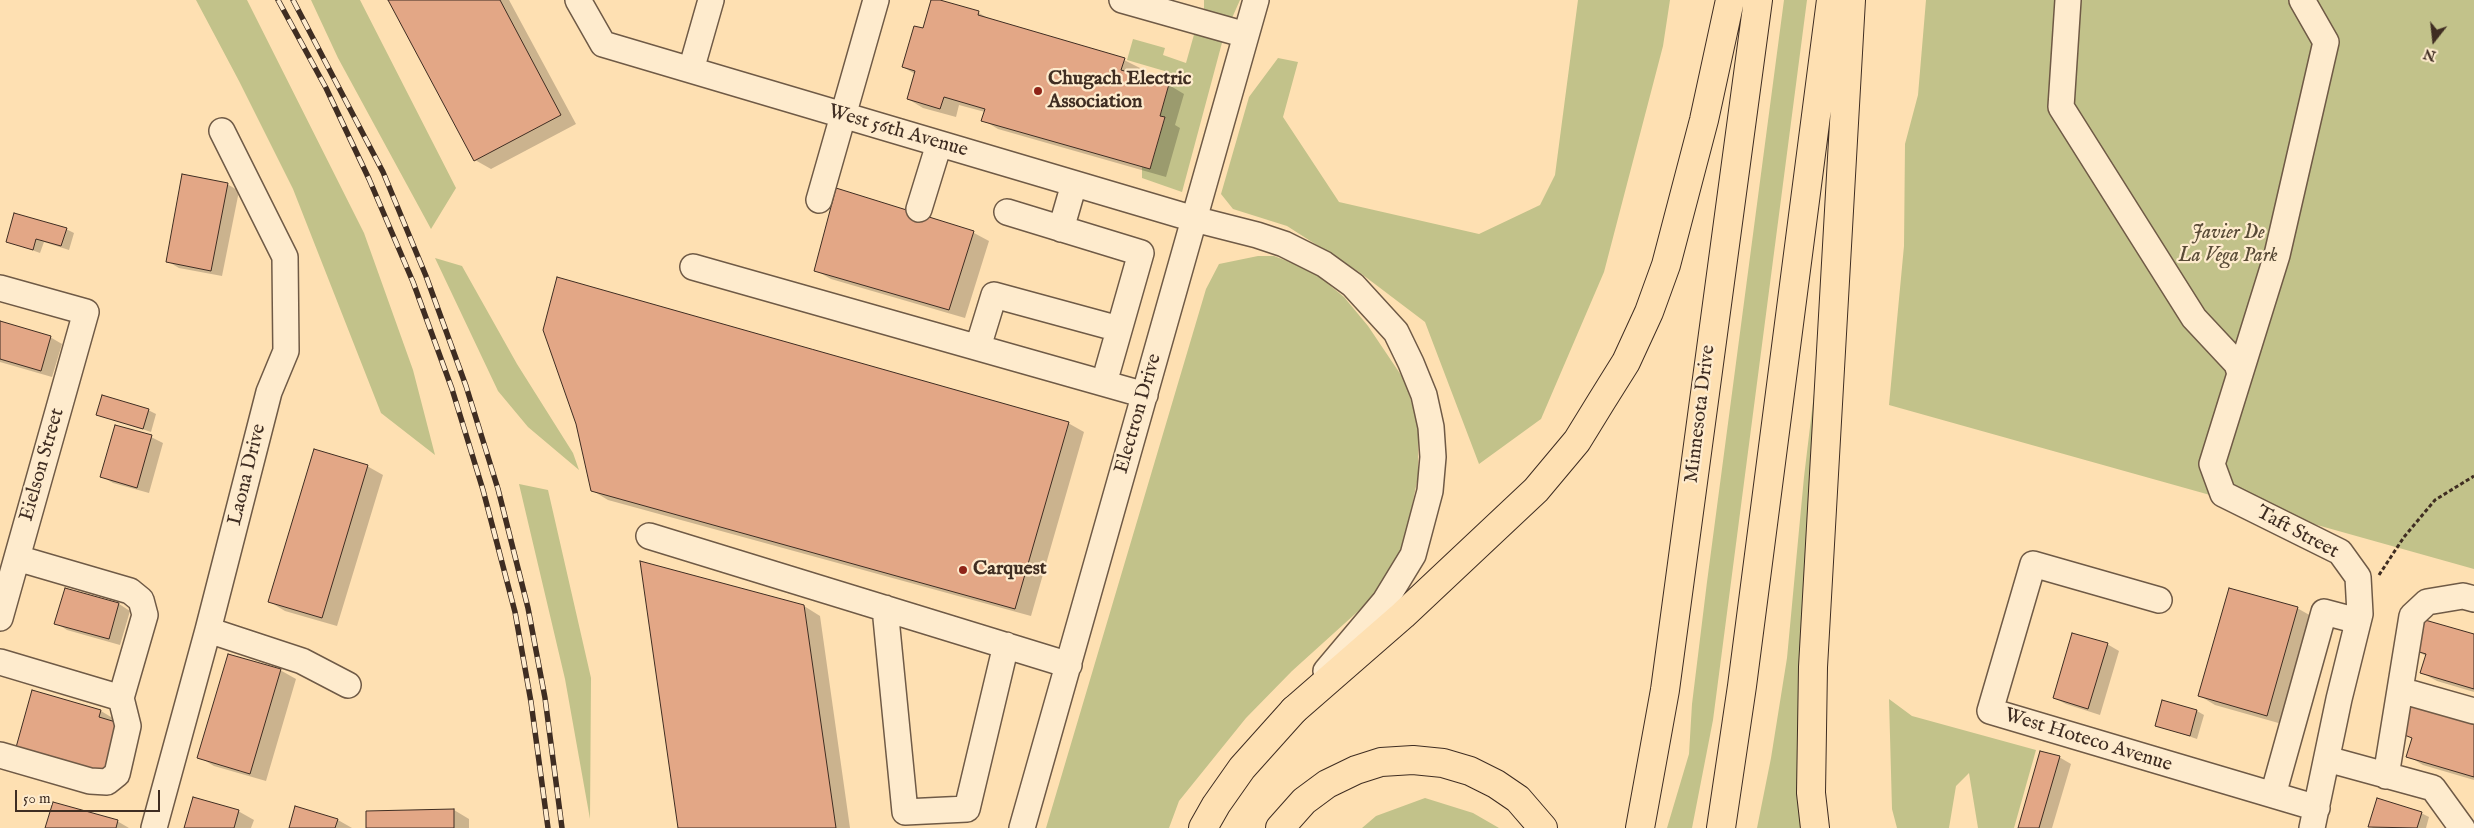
<!DOCTYPE html>
<html>
<head>
<meta charset="utf-8">
<style>
	body { margin:0 }
	#map { position:relative; width:2474px; height:828px; overflow:hidden; background:#fee0b2; font-family:"IM FELL English",serif }
	canvas { display:block }
	.north { position:absolute; left:2409px; top:15px; width:50px; height:50px; -webkit-text-stroke:4px #feebcd; paint-order:stroke; rotate:196deg; font-size:14px; font-weight:700; line-height:20px; text-align:center; color:#3f2d22 }
	.north::after { content:''; display:block; margin:auto; width:18px; height:22px; background:#3f2d22; clip-path:polygon(50% 0,100% 100%,50% 72%,0 100%) }
	.scale { position:absolute; left:15px; top:790px; width:145px; height:22px; box-sizing:border-box; border:2px solid #3f2d22; border-top:0; padding-left:6px; font-size:15px; line-height:18px; white-space:nowrap; color:#3f2d22; -webkit-text-stroke:4px #feebcd; paint-order:stroke }
</style>
</head>
<body>
<div id="map">
<canvas width="2474" height="828"></canvas>
<div class="north">N</div>
<div class="scale">50 m</div>
</div>
<script>
const g = document.querySelector('canvas').getContext('2d');
g.lineJoin = 'round';
function paint(path, color) { g.fillStyle = color; g.fill(path, 'evenodd'); }
const shape = rows => new Path2D(rows.map(r => 'M' + r).join(''));
function trace(path, color, width, dash) { g.strokeStyle = color; g.lineWidth = width; g.lineCap = dash ? 'butt' : 'round'; g.setLineDash(dash || []); g.stroke(path); }
function write(font, color, halo, rows, align = 'center') {
  g.font = font + ' "IM FELL English",serif'; g.lineWidth = 4.5; g.setLineDash([]); g.textBaseline = 'middle'; g.strokeStyle = halo; g.fillStyle = color; for (const [text, x, y, turn = 0] of rows) {
    g.save(); g.translate(x, y); g.rotate((+turn || 0) * Math.PI / 180); g.textAlign = isNaN(turn) ? turn : align; if (halo) g.strokeText(text, 0, 0); g.fillText(text, 0, 0); g.restore();
  }
}
const green = shape([
	[196,0,247,0,364,233,413,370,435,455,381,413,293,189,239,81],
	[311,0,360,0,456,188,431,229,338,58],
	[1204,0,1240,0,1232,18,1204,10],
	[1578,0,1670,0,1663,46,1604,272,1541,419,1479,464,1425,322,1359,272,1287,226,1233,209,1221,194,1249,97,1278,58,1298,62,1283,117,1339,202,1479,234,1540,205,1555,175],
	[1784,0,1807,0,1713,720,1692,828,1667,828,1689,754,1692,704,1707,582],
	[1926,0,2474,0,2474,569,1889,405,1904,246,1905,144,1918,95],
	[1195,31,1223,39,1182,192,1142,178,1142,167,1150,169,1165,118,1160,116,1169,84,1165,83,1168,72,1127,60,1133,39,1165,48,1163,55,1186,63],
	[1258,256,1274,256,1311,270,1344,297,1368,326,1405,381,1418,424,1418,477,1399,568,1365,605,1292,671,1246,718,1179,801,1169,828,1046,828,1206,289,1219,264],
	[435,258,462,266,517,364,573,453,579,470,528,427,498,391],
	[1824,310,1807,828,1757,828,1771,758,1787,658,1804,477],
	[519,484,548,490,591,678,590,819,565,679],
	[1889,699,1912,716,2036,750,2014,828,1978,828,1969,773,1956,786,1949,828,1897,828,1892,809],
	[1425,798,1473,813,1499,828,1362,828,1376,816]
]);
const shadow = shape([
	[390,0,509,0,576,124,491,169,475,160],
	[932,0,979,13,993,21,1124,60,1140,68,1137,76,1169,85,1184,94,1175,125,1180,128,1166,177,998,129,983,120,985,112,959,105,956,117,923,108,908,99,915,74,903,67,924,30],
	[227,184,239,191,222,276,179,268,167,261],
	[837,190,974,233,989,241,965,318,831,279,815,270],
	[66,229,74,233,69,250,44,242,40,253,7,241],
	[0,322,50,337,62,344,52,377,0,362],
	[148,410,156,414,151,432,97,414],
	[1068,423,1084,432,1031,616,608,500,593,491],
	[151,437,163,443,149,493,113,483,101,476],
	[367,466,383,475,337,626,285,611,270,602],
	[66,589,119,604,130,611,120,645,67,630,56,623],
	[804,606,820,616,850,828,679,828],
	[2297,608,2313,617,2282,724,2215,705,2200,696],
	[2474,636,2474,692,2437,681,2422,673,2426,656,2417,651],
	[2107,644,2119,651,2100,715,2066,704,2054,698],
	[280,670,296,679,266,781,214,766,199,757],
	[33,691,101,711,116,720,119,784],
	[2197,711,2204,715,2197,739,2156,725],
	[2474,723,2474,780,2423,765,2408,756,2413,739,2404,734],
	[2059,757,2071,764,2052,828,2019,828],
	[454,810,469,819,469,828,367,828],
	[238,811,254,820,251,828,185,828],
	[2421,813,2429,817,2426,828,2373,828,2370,826],
	[338,820,352,828,290,828],
	[117,821,129,828,47,828]
]);
const building = shape([
	[388,0,500,0,561,115,474,161,388,0],
	[931,0,940,0,979,11,978,15,1125,58,1121,70,1169,84,1160,116,1165,117,1150,169,981,121,985,109,944,97,940,109,907,99,915,71,902,67,914,26,923,28,931,0],
	[182,174,228,183,211,271,166,262,182,174],
	[836,188,974,231,949,310,814,271,836,188],
	[14,213,67,228,61,246,36,239,33,250,6,242,14,213],
	[557,277,1069,422,1015,609,591,491,576,424,543,330,557,277],
	[0,321,51,336,41,371,0,359,0,321],
	[102,395,149,409,143,429,96,415,102,395],
	[115,425,152,435,137,488,100,477,115,425],
	[314,449,368,465,322,618,268,602,314,449],
	[640,561,804,605,836,828,678,828,640,561],
	[65,588,119,603,109,639,54,624,65,588],
	[2229,588,2298,607,2267,716,2198,696,2229,588],
	[2425,620,2474,634,2474,689,2420,673,2426,654,2416,651,2425,620],
	[2072,633,2108,643,2088,709,2053,698,2072,633],
	[228,654,281,669,250,774,197,758,228,654],
	[32,690,101,710,99,717,119,723,103,776,15,751,32,690],
	[2162,700,2197,710,2190,736,2155,726,2162,700],
	[2412,703,2474,722,2474,777,2406,757,2412,738,2402,734,2412,703],
	[2040,751,2060,756,2039,828,2018,828,2040,751],
	[193,797,239,810,234,828,184,828,193,797],
	[2377,798,2422,812,2417,828,2368,827,2377,798],
	[53,802,118,820,116,828,45,828,53,802],
	[295,806,338,819,335,828,289,828,295,806],
	[454,809,454,828,366,828,366,811,454,809]
]);
const path = shape([
	[2379,575,2404,537,2435,500,2474,476]
]);
const minor = shape([
	[578,0,603,44,1194,219,1257,235,1284,244,1324,264,1353,285,1396,332,1411,363,1424,395,1431,427,1433,457,1430,491,1413,555,1385,601,1326,671],
	[1122,0,1246,35],
	[2068,0,2061,107,2194,318,2237,364,2240,374],
	[2302,0,2326,42,2277,255,2212,464,2223,494,2340,552,2358,577,2360,614,2339,699,2312,828],
	[691,70,711,0],
	[819,200,876,0],
	[919,209,939,144],
	[1007,212,1141,253,1104,383],
	[1061,229,1074,184],
	[693,267,1145,395],
	[0,288,86,312,0,618],
	[978,347,994,295,1119,329],
	[649,536,1069,665],
	[2159,600,2033,564,1990,711,2317,808],
	[885,608,905,812,967,809,1006,645],
	[208,630,302,661,348,685],
	[0,662,121,698,145,615,141,600,130,591,17,558],
	[2400,690,2474,711],
	[0,755,90,781,107,782,117,774,128,726,121,698],
	[2327,759,2433,788,2462,828],
	[2386,776,2412,616,2427,602,2463,596,2474,599],
	[2273,795,2324,612,2358,621],
	[154,828,208,630,269,392,286,351,285,257,222,131],
	[1022,828,1256,0]
]);
const major = shape([
	[1203,828,1216,805,1242,768,1294,710]
]);
const highway = shape([
	[1294,710,1403,615,1536,490,1577,441,1601,402,1626,362,1649,312,1666,265,1704,120,1730,0],
	[1280,828,1304,801,1327,784,1356,770,1381,762,1413,760,1443,763,1470,771,1496,784,1518,799,1543,828],
	[1640,828,1665,690,1758,0],
	[1721,828,1742,686,1831,0],
	[1815,828,1811,793,1813,667,1851,0]
]);
const rail = shape([
	[278,0,326,88,369,179,413,282,452,389,483,490,515,612,531,702,548,828],
	[293,0,383,172,426,276,466,386,498,489,528,608,545,698,562,828]
]);
const markers = [
	[1038,91,5,"#8f2418"],
	[963,570,5,"#8f2418"]
];
const poiNames = [
	["Chugach Electric",1048,80],
	["Association",1048,103],
	["Carquest",973,570]
];
const streetNames = [
	["West 56th Avenue",898,132,16],
	["Electron Drive",1139,414,-74],
	["Minnesota Drive",1701,414,-83],
	["Eielson Street",43,465,-74],
	["Laona Drive",248,475,-76],
	["Taft Street",2297,533,28],
	["West Hoteco Avenue",2088,741,17]
];
const parkNames = [
	["Javier De",2228,234],
	["La Vega Park",2228,257]
];
paint(green, '#c2c28a');
paint(shadow, '#0003');
paint(building, '#e3a786');
trace(building, '#3f2d22', 1);
trace(minor, '#6f5a46', 28);
trace(major, '#3f2d22', 30);
trace(highway, '#3f2d22', 30);
trace(path, '#3f2d22', 3, [4, 2.5]);
trace(minor, '#feebcd', 25);
trace(major, '#fee0b2', 28);
trace(highway, '#fee0b2', 28);
trace(rail, '#3f2d22', 5.5);
trace(rail, '#feebcd', 4, [11]);
for (const [x, y, r, color] of markers) { const dot = new Path2D(); dot.arc(x, y, r, 0, 2 * Math.PI); g.fillStyle = color; g.fill(dot); trace(dot, '#feebcd', 2); }
write('bold 20px', '#3f2d22', '#feebcd', poiNames, 'left');
write('20px', '#3f2d22', '#feebcd', streetNames);
write('italic 20px', '#594b37', '#feebcd', parkNames);
</script>
</body>
</html>
